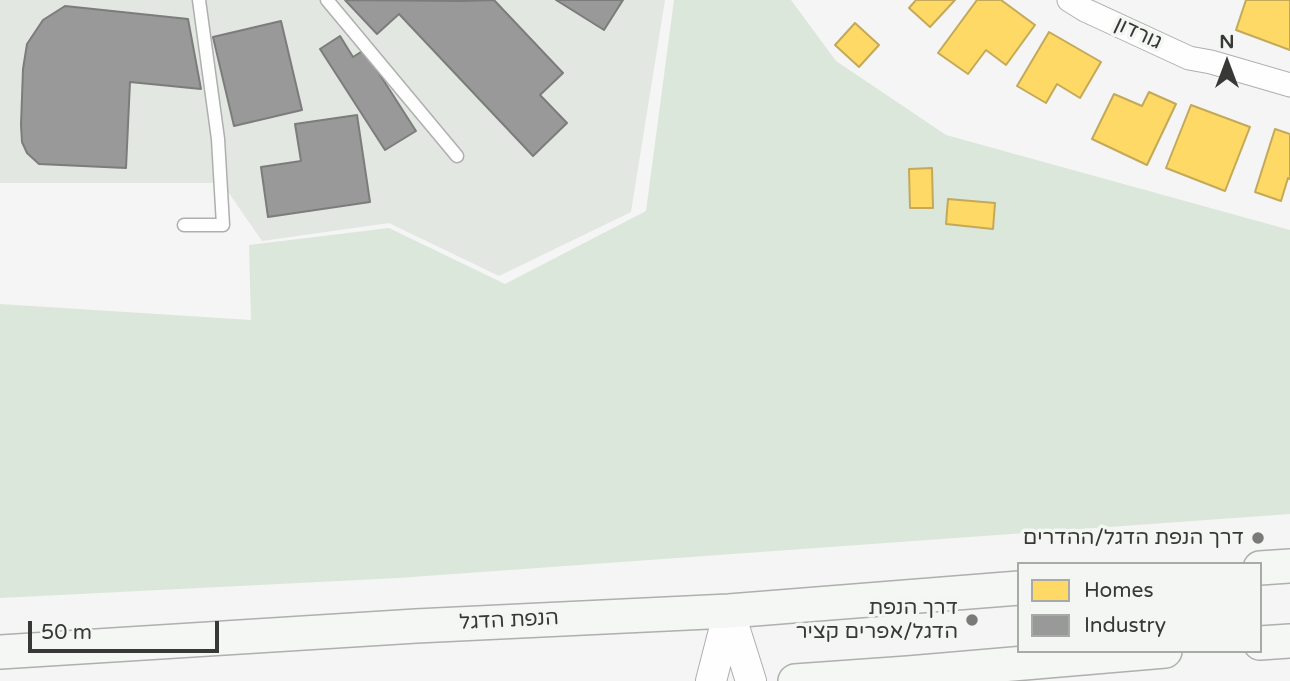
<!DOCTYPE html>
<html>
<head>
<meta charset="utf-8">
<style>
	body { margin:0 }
	#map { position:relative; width:1290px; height:681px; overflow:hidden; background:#f4f5f4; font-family:"Varela Round",sans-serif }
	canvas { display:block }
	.legend { position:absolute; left:1017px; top:562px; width:245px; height:91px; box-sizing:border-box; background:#f3f6f3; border:2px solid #a8aaa8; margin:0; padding:9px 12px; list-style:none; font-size:21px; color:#383937 }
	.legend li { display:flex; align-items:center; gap:14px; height:35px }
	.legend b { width:35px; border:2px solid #a8aaa8 }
	.north { position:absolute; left:1192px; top:28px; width:70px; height:70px; -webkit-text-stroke:5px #f3f6f3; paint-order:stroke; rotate:0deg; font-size:19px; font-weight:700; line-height:28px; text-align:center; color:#383937 }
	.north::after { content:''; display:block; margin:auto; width:24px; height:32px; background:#383937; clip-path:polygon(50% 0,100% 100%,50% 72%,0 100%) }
	.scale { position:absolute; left:28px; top:621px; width:191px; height:32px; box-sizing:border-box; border:4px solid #383937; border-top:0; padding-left:9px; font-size:21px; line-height:24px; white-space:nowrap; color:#383937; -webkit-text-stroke:5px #f3f6f3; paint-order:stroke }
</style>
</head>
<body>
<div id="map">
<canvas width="1290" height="681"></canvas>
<ul class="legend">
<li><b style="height:19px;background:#ffd966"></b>Homes</li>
<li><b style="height:19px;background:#999"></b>Industry</li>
</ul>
<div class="north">N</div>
<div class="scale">50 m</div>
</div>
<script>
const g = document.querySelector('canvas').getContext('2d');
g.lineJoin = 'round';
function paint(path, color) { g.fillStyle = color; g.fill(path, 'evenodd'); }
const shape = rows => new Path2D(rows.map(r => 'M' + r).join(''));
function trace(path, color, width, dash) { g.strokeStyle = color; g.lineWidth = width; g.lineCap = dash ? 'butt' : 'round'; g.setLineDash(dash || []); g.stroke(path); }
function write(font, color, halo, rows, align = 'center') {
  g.font = font + ' "Varela Round","Noto Sans Hebrew",sans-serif'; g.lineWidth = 7; g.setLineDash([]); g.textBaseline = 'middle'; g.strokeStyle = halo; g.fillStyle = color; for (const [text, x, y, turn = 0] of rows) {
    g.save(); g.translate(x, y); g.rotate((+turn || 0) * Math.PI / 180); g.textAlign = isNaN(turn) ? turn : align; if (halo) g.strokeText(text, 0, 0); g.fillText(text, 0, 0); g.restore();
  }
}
const built = shape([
	[0,0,665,0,631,212,499,276,389,223,262,241,222,183,0,183]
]);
const green = shape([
	[674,0,791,0,836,61,946,135,1290,230,1290,514,398,578,0,598,0,304,251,320,249,245,389,228,505,284,646,211]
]);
const homes = shape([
	[916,0,955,0,930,27,909,8,916,0],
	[977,0,1001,0,1035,25,1006,65,986,50,968,74,938,53,977,0],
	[1246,0,1290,0,1290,50,1236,30,1246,0],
	[855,23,879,45,859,67,835,45,855,23],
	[1049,32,1101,62,1080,98,1057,84,1046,103,1017,86,1049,32],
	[1149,92,1176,104,1147,165,1092,139,1114,94,1142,106,1149,92],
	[1191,105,1250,127,1225,191,1166,168,1191,105],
	[1275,129,1290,134,1290,179,1288,178,1281,201,1255,192,1275,129],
	[932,168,933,208,910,208,909,169,932,168],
	[948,199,995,203,993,229,946,224,948,199]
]);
const industry = shape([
	[345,0,463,1,494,0,563,73,540,95,567,123,533,156,399,14,377,34,345,0],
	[556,0,623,0,604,30,556,0],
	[65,6,188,19,201,89,130,82,126,168,39,164,27,153,22,142,21,125,23,69,27,44,43,20,65,6],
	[281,21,302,110,234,126,213,37,281,21],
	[340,36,353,57,364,50,416,131,385,150,320,49,340,36],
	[357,115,370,202,268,217,261,167,301,161,295,124,357,115]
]);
const service = shape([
	[327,0,457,156],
	[184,225,223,225,218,139,199,0]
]);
const minor = shape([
	[1069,0,1085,10,1189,58,1211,62,1290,85]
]);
const tertiary = shape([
	[729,611,751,681],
	[711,681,729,611]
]);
const secondary = shape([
	[1260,568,1290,566],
	[1260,643,1290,641],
	[0,652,416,626,729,611,1019,588],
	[795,681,908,673,1165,651]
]);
const markers = [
	[1258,538,7,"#7a7b79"],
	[972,620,7,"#7a7b79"]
];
const streetNames = [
	["גורדון",1138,34,25],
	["הנפת הדגל",509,621,-3]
];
const poiNames = [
	["דרך הנפת הדגל/ההדרים",1244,538],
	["דרך הנפת",958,608],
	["הדגל/אפרים קציר",958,632]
];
paint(built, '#e2e7e1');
paint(green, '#dbe7da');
paint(homes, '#ffd966');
trace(homes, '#c3a958', 2);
paint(industry, '#999');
trace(industry, '#7c7c7c', 2);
trace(service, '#aeafae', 15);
trace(minor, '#aeafae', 25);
trace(tertiary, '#aeafae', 32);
trace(secondary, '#aeafae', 36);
trace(service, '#fdfefd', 12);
trace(minor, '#fdfefd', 23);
trace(tertiary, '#fdfefd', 30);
trace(secondary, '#f4f7f4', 33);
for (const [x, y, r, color] of markers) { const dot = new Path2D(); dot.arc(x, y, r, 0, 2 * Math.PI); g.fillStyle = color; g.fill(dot); trace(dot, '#f3f6f3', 2.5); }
write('21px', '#383937', '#f3f6f3', streetNames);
write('21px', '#383937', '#f3f6f3', poiNames, 'right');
</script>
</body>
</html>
